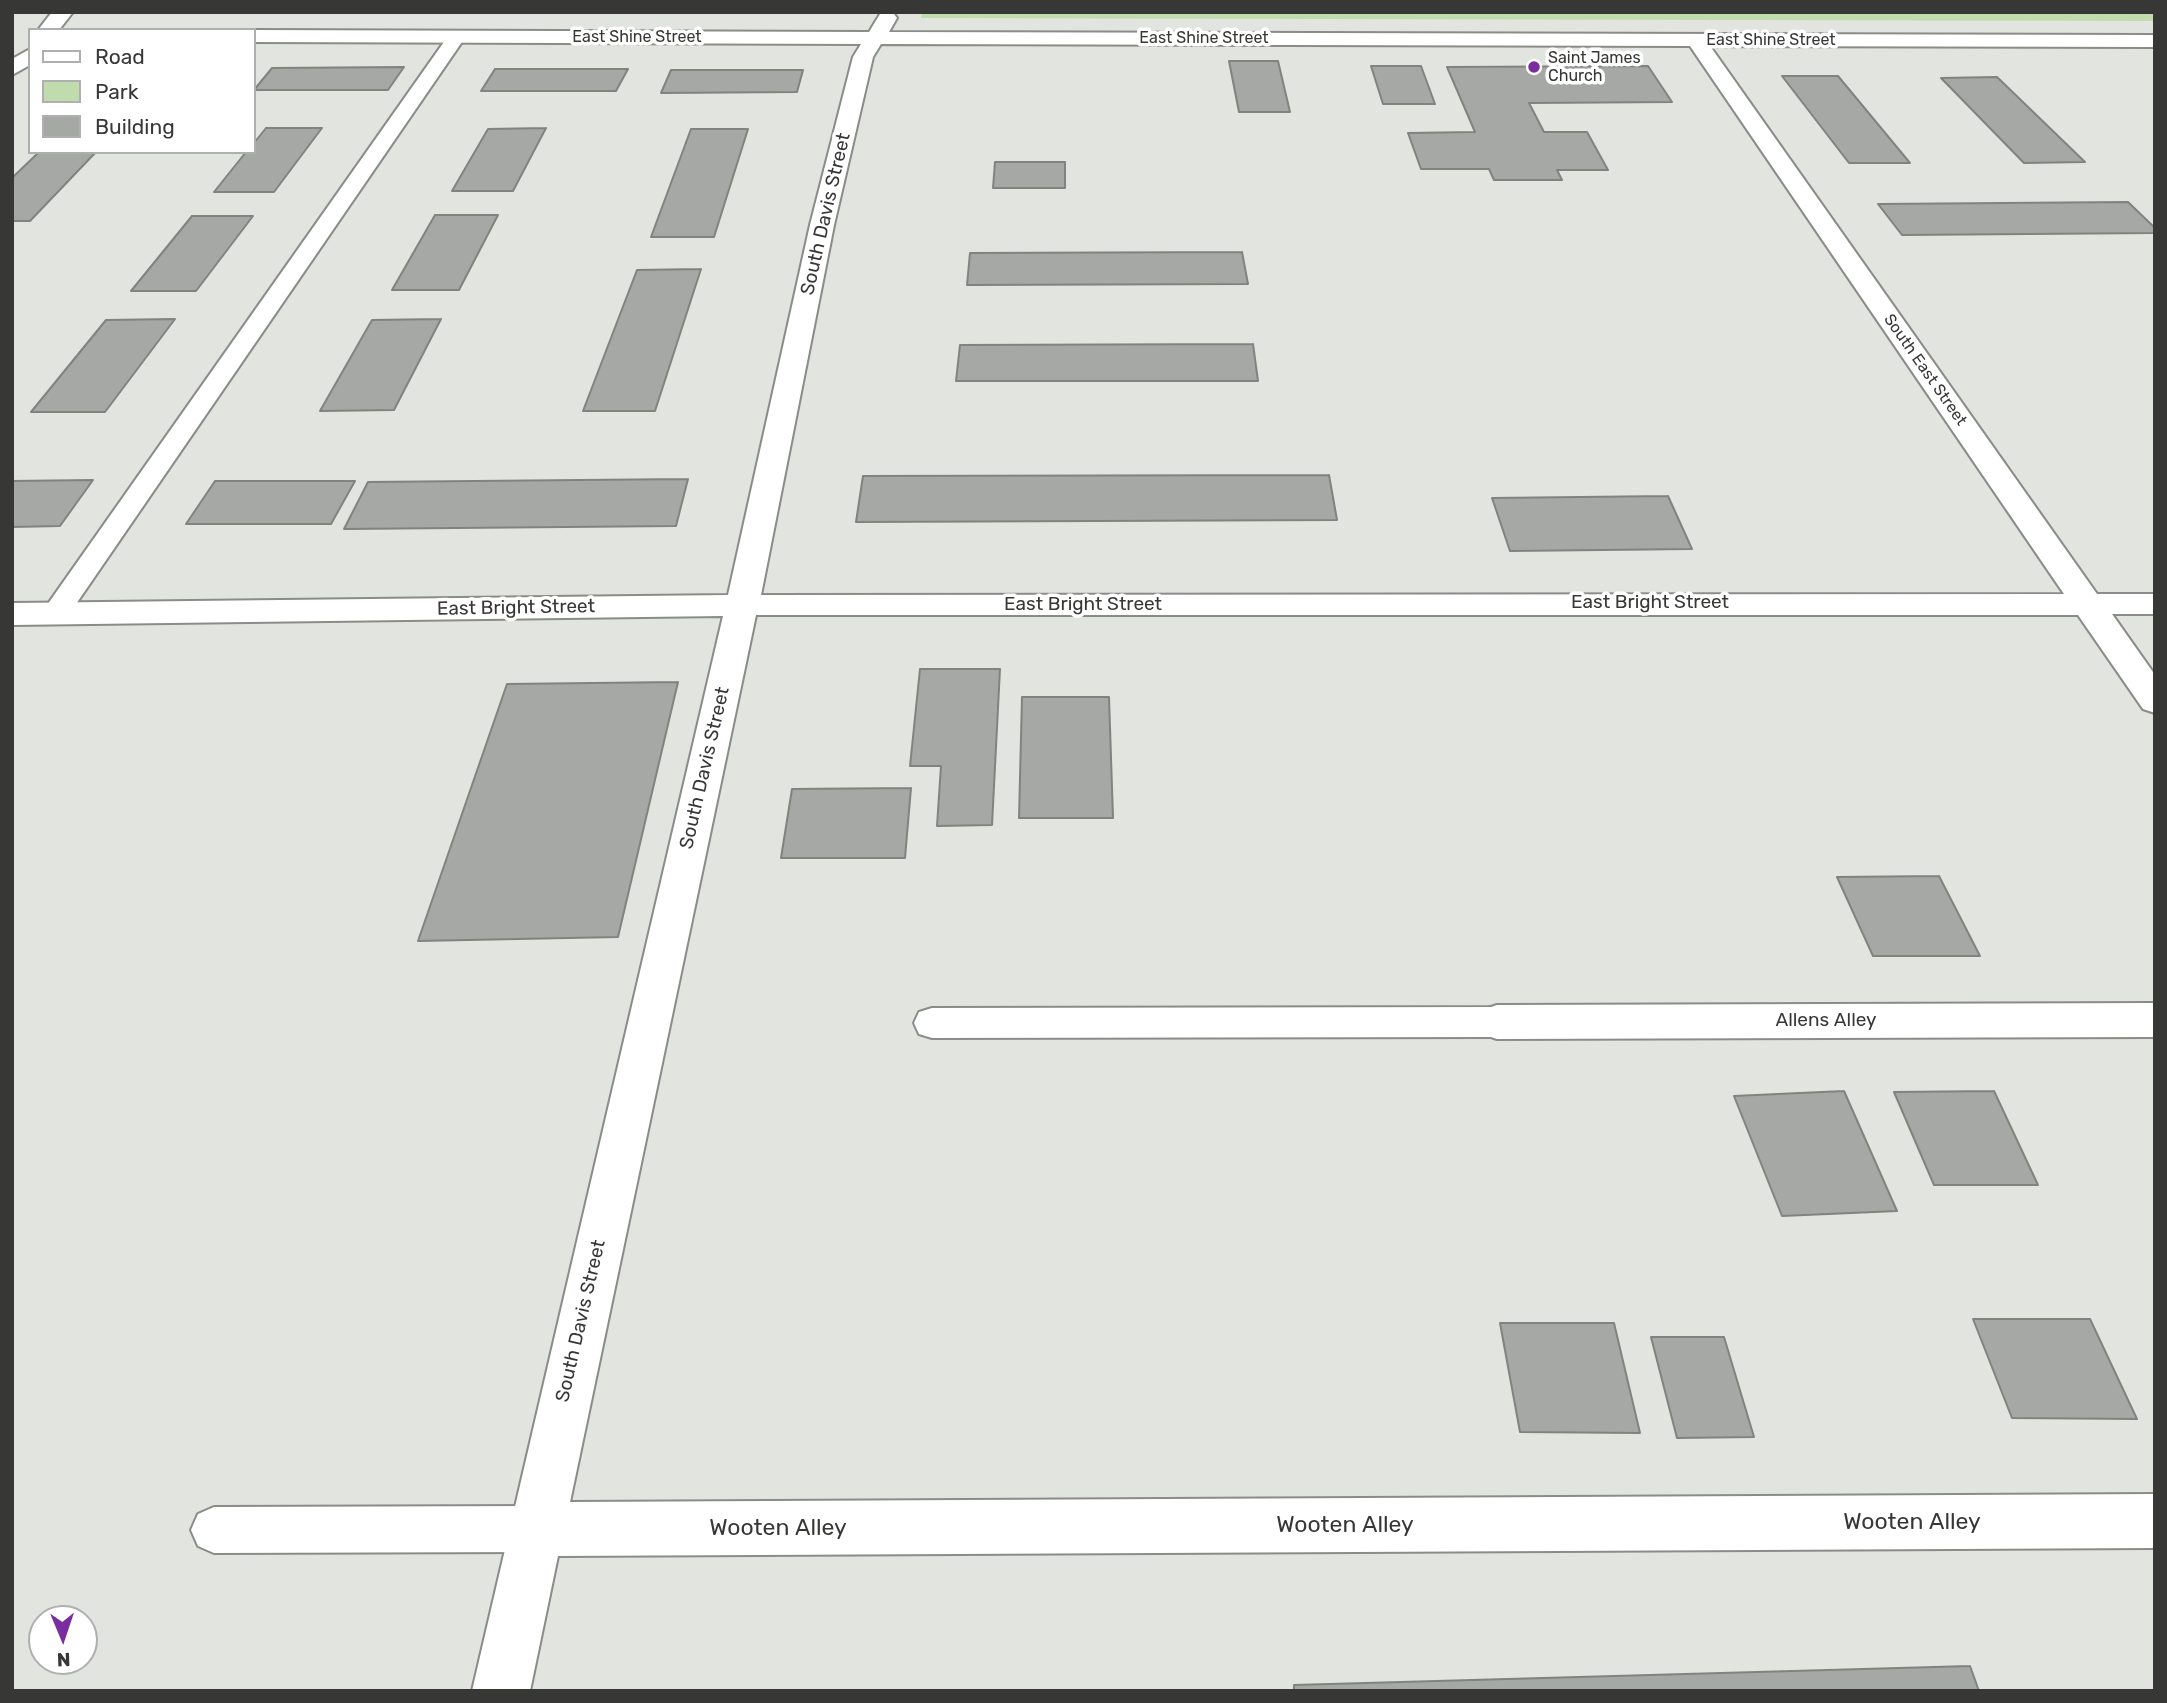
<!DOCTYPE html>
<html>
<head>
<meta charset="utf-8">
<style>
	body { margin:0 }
	#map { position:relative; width:2167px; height:1703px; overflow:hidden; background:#e2e4e0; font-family:Rubik,sans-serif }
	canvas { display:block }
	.frame { position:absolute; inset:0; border:14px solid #373836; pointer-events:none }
	.legend { position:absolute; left:28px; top:28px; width:228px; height:126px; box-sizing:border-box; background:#fff; border:2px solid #afafaf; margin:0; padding:9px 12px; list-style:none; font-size:21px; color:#373836 }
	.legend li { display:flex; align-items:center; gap:14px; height:35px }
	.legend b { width:35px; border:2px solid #afafaf }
	.north { position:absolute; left:28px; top:1605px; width:70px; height:70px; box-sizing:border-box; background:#fff; border:2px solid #afafaf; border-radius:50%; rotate:178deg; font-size:19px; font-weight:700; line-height:28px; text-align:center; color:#373836 }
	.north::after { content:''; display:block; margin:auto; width:24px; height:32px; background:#792d9f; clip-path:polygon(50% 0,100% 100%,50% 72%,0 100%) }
</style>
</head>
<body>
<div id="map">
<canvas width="2167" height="1703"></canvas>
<div class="frame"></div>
<ul class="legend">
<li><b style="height:9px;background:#fff"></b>Road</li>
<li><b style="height:19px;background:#c0dbac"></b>Park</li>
<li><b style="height:19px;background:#a5a8a4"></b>Building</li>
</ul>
<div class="north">N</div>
</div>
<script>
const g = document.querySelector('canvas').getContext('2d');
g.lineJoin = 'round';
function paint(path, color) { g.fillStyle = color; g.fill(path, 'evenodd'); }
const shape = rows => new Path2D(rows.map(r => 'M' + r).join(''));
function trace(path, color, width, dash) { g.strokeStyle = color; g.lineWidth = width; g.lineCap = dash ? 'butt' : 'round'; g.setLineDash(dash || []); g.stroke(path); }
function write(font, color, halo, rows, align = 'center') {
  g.font = font + ' Rubik,sans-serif'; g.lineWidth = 7; g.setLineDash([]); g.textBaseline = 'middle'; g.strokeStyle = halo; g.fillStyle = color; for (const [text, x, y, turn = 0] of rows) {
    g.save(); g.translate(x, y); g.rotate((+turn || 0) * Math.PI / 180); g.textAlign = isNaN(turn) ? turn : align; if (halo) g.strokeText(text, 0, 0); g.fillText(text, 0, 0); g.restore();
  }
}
const green = shape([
	[922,12,2155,12,2155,21,921,18]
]);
const building = shape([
	[1229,61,1278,61,1290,112,1239,112,1229,61],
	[1371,66,1421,66,1435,104,1383,104,1371,66],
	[1648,66,1672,102,1529,103,1544,132,1587,132,1608,170,1557,170,1562,180,1494,180,1489,169,1421,169,1408,133,1475,132,1447,67,1648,66],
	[404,67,388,90,254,90,272,68,404,67],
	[495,69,628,69,616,91,481,91,495,69],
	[671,70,803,70,797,92,661,93,671,70],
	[1782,76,1838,76,1910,163,1849,163,1782,76],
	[1997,77,2085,162,2024,163,1941,78,1997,77],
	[266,128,322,128,274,192,214,192,246,152,254,152,254,143,266,128],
	[546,128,513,191,452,191,488,129,546,128],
	[691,129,748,129,714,237,651,237,691,129],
	[39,152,96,152,30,221,12,221,12,178,39,152],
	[995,162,1065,162,1065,188,993,188,995,162],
	[2128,202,2155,228,2155,233,1902,235,1878,204,2128,202],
	[435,215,498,215,459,290,392,290,435,215],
	[192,216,253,216,196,291,131,291,192,216],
	[1242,252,1248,284,967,285,970,253,1242,252],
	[701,269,655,411,583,411,637,270,701,269],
	[175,319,105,412,31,412,106,320,175,319],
	[441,319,394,410,320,411,372,320,441,319],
	[1253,344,1258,381,956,381,960,345,1253,344],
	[1329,475,1337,520,856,522,863,476,1329,475],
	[688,479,676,526,344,529,368,482,688,479],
	[93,480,60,526,12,527,12,481,93,480],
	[215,481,355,481,331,524,186,524,215,481],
	[1668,496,1692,549,1510,551,1492,498,1668,496],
	[920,669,1000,669,992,825,937,826,941,766,910,766,920,669],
	[678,682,618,937,418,941,507,684,678,682],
	[1022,697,1109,697,1113,818,1019,818,1022,697],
	[911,788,905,858,781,858,792,789,911,788],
	[1939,876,1980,956,1873,956,1837,877,1939,876],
	[1844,1091,1897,1211,1782,1216,1734,1096,1844,1091],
	[1994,1091,2038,1185,1934,1185,1894,1092,1994,1091],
	[1973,1319,2090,1319,2137,1419,2012,1418,1973,1319],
	[1500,1323,1614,1323,1640,1433,1520,1432,1500,1323],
	[1651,1337,1724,1337,1754,1437,1677,1438,1651,1337],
	[1970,1666,1979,1691,1294,1691,1294,1685,1970,1666]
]);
const lane = shape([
	[457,31,466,36,65,620,55,623,45,620,41,614,45,608,451,32,457,31],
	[1497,1007,1510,1011,1515,1022,1510,1033,1497,1037,932,1038,919,1034,914,1023,919,1012,932,1008,1497,1007],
	[535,1506,551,1513,558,1529,551,1545,535,1552,214,1553,198,1546,191,1530,198,1514,214,1507,535,1506]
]);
const street = shape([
	[52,12,73,12,59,30,38,30,52,12],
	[886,12,894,14,897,18,889,32,2155,35,2155,47,1710,46,2097,594,2155,594,2155,614,2112,614,2155,675,2155,713,2143,709,2078,615,756,615,570,1502,2155,1494,2155,1548,558,1556,530,1691,472,1691,723,616,12,625,12,603,728,595,810,225,853,57,861,44,254,42,254,30,869,32,880,14,886,12],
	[881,44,1690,46,2064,594,761,595,834,225,873,57,881,44],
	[30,49,30,65,12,75,12,59,30,49],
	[2155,1003,2155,1037,1497,1039,1482,1034,1476,1022,1482,1010,1497,1005,2155,1003]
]);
const markers = [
	[1534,67,7,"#792d9f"]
];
const farStreetnames = [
	["East Shine Street",637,37],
	["East Shine Street",1204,38],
	["East Shine Street",1771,40],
	["South East Street",1925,370,55]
];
const farPoinames = [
	["Saint James",1548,58],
	["Church",1548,76]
];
const streetNames = [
	["South Davis Street",826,214,-77],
	["East Bright Street",1650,603],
	["East Bright Street",1083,605],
	["East Bright Street",516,608,-1],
	["South Davis Street",705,768,-77],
	["Allens Alley",1826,1021],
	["South Davis Street",581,1321,-77]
];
const nearStreetnames = [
	["Wooten Alley",1912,1522],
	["Wooten Alley",1345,1525],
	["Wooten Alley",778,1528]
];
paint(green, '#c0dbac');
paint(building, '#a5a8a4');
trace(building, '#81837f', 2);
trace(lane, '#8a8c88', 4);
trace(street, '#8a8c88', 4);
paint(lane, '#fff');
paint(street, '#fff');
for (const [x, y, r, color] of markers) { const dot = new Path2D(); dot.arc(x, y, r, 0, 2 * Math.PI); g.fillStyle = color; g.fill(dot); trace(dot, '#fff', 2.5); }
write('16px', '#373836', '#fff', farStreetnames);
write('16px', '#373836', '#fff', farPoinames, 'left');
write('19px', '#373836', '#fff', streetNames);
write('23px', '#373836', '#fff', nearStreetnames);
</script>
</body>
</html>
